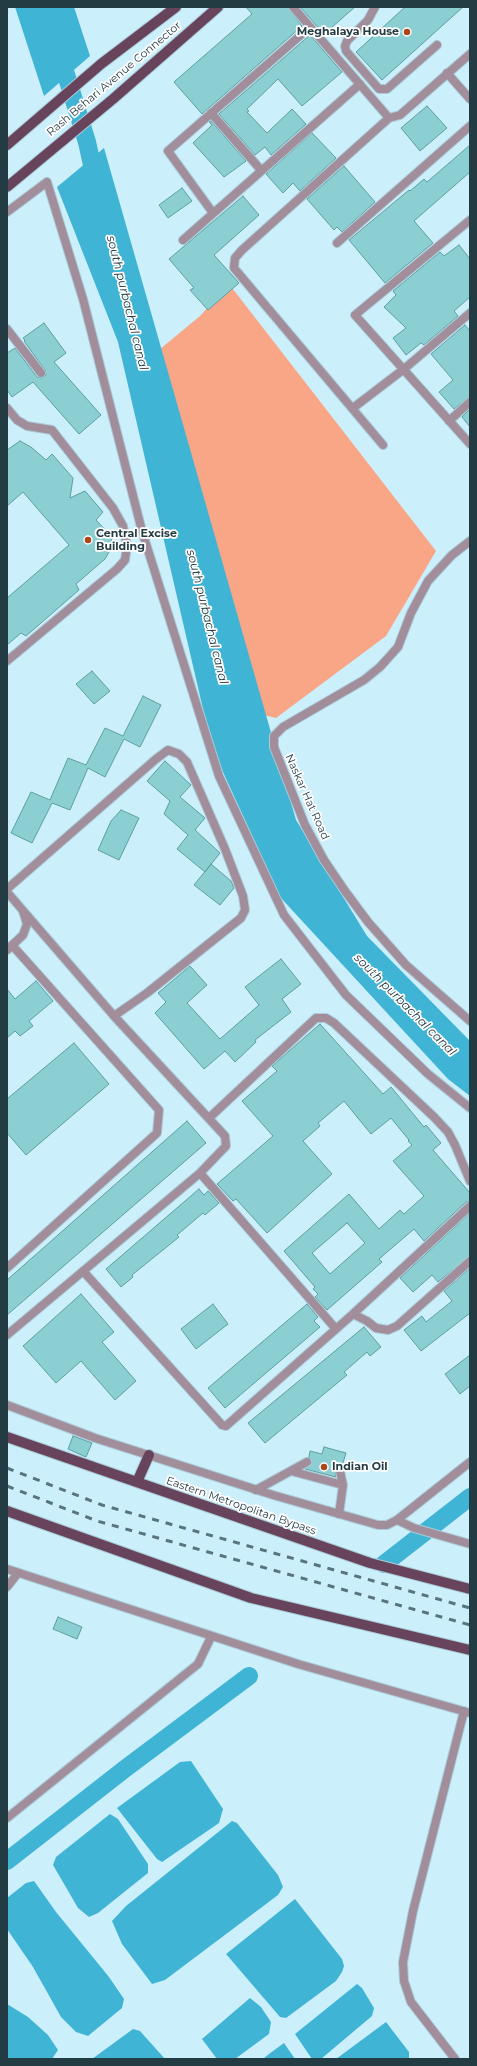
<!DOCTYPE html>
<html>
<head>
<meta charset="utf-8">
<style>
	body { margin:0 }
	#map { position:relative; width:477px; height:2066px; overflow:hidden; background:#cceffc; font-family:Montserrat,sans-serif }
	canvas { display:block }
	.frame { position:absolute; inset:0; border:8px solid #233c44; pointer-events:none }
</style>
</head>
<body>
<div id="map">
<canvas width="477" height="2066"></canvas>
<div class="frame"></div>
</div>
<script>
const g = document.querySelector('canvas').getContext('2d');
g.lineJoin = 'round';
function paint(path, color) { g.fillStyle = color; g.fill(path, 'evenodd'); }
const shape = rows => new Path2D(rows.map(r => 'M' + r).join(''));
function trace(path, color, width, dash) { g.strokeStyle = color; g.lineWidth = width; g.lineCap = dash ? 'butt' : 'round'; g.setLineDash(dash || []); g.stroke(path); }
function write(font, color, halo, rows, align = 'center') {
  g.font = font + ' Montserrat,sans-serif'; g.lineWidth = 3.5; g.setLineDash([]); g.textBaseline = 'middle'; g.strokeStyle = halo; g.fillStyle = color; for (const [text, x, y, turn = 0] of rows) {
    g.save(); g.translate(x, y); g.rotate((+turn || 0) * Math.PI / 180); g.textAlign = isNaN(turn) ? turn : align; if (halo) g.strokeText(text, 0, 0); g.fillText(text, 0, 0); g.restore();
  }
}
const green = shape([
	[229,284,436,551,386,636,276,718,230,707,142,364,200,316]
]);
const water = shape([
	[15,7,74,7,90,56,44,96],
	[104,148,296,820,367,936,470,1041,470,1096,448,1079,280,897,212,748,118,342,57,187],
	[191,1761,223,1809,219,1823,162,1862,157,1859,117,1808,180,1762],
	[110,1814,118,1819,148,1864,148,1873,98,1913,89,1917,78,1908,53,1865,56,1857],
	[232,1821,237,1823,278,1875,283,1887,278,1895,165,1980,152,1984,122,1944,112,1921,126,1906],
	[34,1881,56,1912,109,1977,124,1999,122,2008,88,2036,76,2032,61,2017,33,1967,7,1929,7,1898,26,1883],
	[295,1899,342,1959,344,1966,342,1972,336,1981,286,2018,280,2017,226,1954],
	[357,1984,362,1988,374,2008,372,2016,321,2059,312,2059,295,2034],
	[250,1998,261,2007,271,2022,269,2034,235,2059,217,2059,202,2039],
	[7,2004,28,2017,48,2035,58,2050,52,2059,7,2059],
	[386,2022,409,2052,409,2058,336,2059],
	[133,2029,140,2031,165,2059,92,2059],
	[284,2043,295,2059,263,2059,269,2054]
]);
const canal = shape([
	[45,7,87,142,96,183],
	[384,1564,470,1497],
	[7,1861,126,1768,249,1676]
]);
const building = shape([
	[246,7,288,7,302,26,202,114,174,82,252,14,246,7],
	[300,7,355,7,324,34,300,7],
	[405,7,463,7,382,80,356,52,405,7],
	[310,35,342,72,302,106,278,79,247,109,249,111,247,112,267,133,292,109,306,124,271,155,265,147,255,155,219,114,310,35],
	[427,106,447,128,420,151,401,128,427,106],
	[211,121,246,161,224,177,193,143,212,125,209,122,211,121],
	[312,133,336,158,300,191,293,183,283,193,266,174,312,133],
	[470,145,470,172,414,221,433,243,385,283,349,240,409,190,410,191,424,179,427,182,470,145],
	[344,166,375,202,342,232,337,227,334,230,307,199,344,166],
	[182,188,192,201,168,218,159,205,182,188],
	[243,196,259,215,214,255,239,283,208,310,190,290,194,288,169,259,243,196],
	[459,245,470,259,470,297,454,311,458,316,424,345,421,343,406,355,393,338,406,328,384,307,396,295,393,291,440,252,444,256,459,245],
	[44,323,66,353,54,362,101,415,79,434,33,382,12,397,7,390,7,353,15,348,37,377,42,378,46,375,45,370,24,341,25,340,23,338,44,323],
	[465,325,470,331,470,397,454,409,439,392,453,380,431,354,465,325],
	[470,409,470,427,462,417,470,409],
	[20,441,31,447,46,460,52,454,73,478,70,498,85,491,103,512,96,520,110,535,113,545,105,559,76,584,79,590,26,636,21,633,7,645,7,598,69,545,23,492,7,506,7,450,20,441],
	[92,671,110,691,94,704,76,684,92,671],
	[143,696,161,705,140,747,124,739,105,777,88,768,70,810,52,803,32,843,11,833,31,792,50,800,68,758,86,765,105,728,123,736,143,696],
	[165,761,191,785,180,797,205,818,195,830,220,853,205,872,177,849,188,835,164,814,170,801,147,781,165,761],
	[121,810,139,818,119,860,98,850,111,821,121,810],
	[211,864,231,881,234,888,220,905,194,885,211,864],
	[281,959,301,984,282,999,291,1012,255,1040,256,1042,235,1062,225,1051,204,1069,155,1013,166,1002,158,993,190,966,207,985,187,1003,220,1039,259,1005,245,987,281,959],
	[36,981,53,1001,29,1021,33,1026,20,1036,15,1031,7,1038,7,989,15,999,36,981],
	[320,1024,383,1094,391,1087,424,1127,426,1125,441,1143,433,1150,470,1193,470,1201,466,1202,424,1241,414,1229,379,1259,382,1262,327,1310,315,1297,318,1294,313,1289,315,1287,284,1251,349,1194,379,1229,400,1210,404,1214,424,1196,393,1161,412,1145,408,1141,409,1140,391,1118,371,1134,344,1101,318,1123,320,1126,303,1141,332,1174,267,1233,236,1199,233,1201,217,1184,273,1136,242,1101,277,1071,272,1066,320,1024],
	[347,1223,365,1243,330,1274,312,1253,347,1223],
	[74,1043,109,1084,26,1155,7,1133,7,1099,74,1043],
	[187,1121,206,1143,7,1315,7,1280,187,1121],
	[199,1189,204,1195,208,1191,219,1203,205,1215,203,1213,177,1235,179,1237,132,1275,133,1277,121,1287,106,1269,199,1189],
	[470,1213,470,1256,438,1282,432,1275,413,1292,400,1278,470,1213],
	[470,1268,470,1313,421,1351,404,1330,422,1316,426,1322,452,1301,444,1291,470,1268],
	[81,1294,114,1332,102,1342,136,1381,115,1400,81,1361,56,1383,23,1346,81,1294],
	[213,1304,228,1324,196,1349,181,1329,213,1304],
	[307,1304,318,1317,314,1321,320,1327,225,1408,208,1388,307,1304],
	[364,1327,381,1347,370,1356,367,1352,344,1372,347,1375,265,1443,248,1423,364,1327],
	[470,1355,470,1386,460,1394,445,1374,470,1355],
	[73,1436,92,1443,86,1457,68,1449,73,1436],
	[324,1447,346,1453,342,1466,338,1466,335,1469,336,1477,305,1469,312,1463,309,1457,310,1451,322,1454,324,1447],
	[58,1617,82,1627,77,1639,53,1629,58,1617]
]);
const lane = shape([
	[7,212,47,182,83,299,142,531,219,776,284,915,346,995,428,1074,470,1108],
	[7,329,41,373],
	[7,408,17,420,27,426,52,430,113,508,123,526,127,546,125,560,117,569,7,661],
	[7,889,156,759,168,750,179,754,187,762,225,849,243,896,245,910,241,918,147,993,114,1016],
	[7,950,23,935,27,924,23,911],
	[7,1268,157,1133,159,1110,12,945],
	[291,1471,343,1485],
	[256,1490,307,1462],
	[339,1514,343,1485,340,1471],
	[7,1587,18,1573]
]);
const street = shape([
	[293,7,389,118,400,115,470,54],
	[375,7,368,20,347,41,345,46,346,51,379,89,387,89,437,45],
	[447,73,470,99],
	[211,113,261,170],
	[213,213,168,151,310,27],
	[470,220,355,315,470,444],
	[183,240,360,84],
	[337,243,470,126],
	[353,408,404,369,470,313],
	[449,421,470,402],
	[383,445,234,268,235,258,242,250,389,118],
	[470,541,452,555,428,581,411,613,398,647,380,667,364,680,283,727,274,736,274,747,305,825,324,860,345,891,368,922,406,965,470,1021],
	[7,892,114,1016,225,1136,226,1146,200,1173,7,1335],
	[209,1118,316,1018,326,1018,334,1023,434,1117,448,1132,455,1145,470,1181],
	[200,1173,336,1329],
	[83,1271,222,1425,226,1426,353,1314,367,1321,376,1328,388,1330,397,1326,470,1261],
	[353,1314,470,1206],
	[7,1405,95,1438,273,1495,378,1525,387,1525,397,1520,470,1462],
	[397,1520,414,1528,470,1544],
	[7,1569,298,1664,470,1713],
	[7,1818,198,1664,211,1637],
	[455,2059,411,2002,404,1981,403,1962,413,1911,464,1711]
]);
const primary = shape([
	[7,145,101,64,176,7],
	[7,187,113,99,218,7],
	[7,1437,370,1563,470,1589],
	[137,1482,149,1455],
	[7,1511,251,1598,470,1650]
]);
const rail = shape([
	[7,1468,102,1505,470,1608],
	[7,1486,97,1521,470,1625]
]);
const markers = [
	[407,32,4,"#ab461b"],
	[88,540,4,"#ab461b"],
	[324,1467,4,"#ab461b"]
];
const poiNames = [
	["Meghalaya House",399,32,"right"],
	["Central Excise",96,534],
	["Building",96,547],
	["Indian Oil",332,1467]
];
const streetNames = [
	["Rash Behari Avenue Connector",114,79,-40],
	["Naskar Hat Road",307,797,66],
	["Eastern Metropolitan Bypass",241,1506,19]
];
const waterNames = [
	["south purbachal canal",127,303,76],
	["south purbachal canal",207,617,76],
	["south purbachal canal",405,1005,45]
];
paint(green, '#f9a687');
paint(water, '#40b4d5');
trace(canal, '#40b4d5', 18);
paint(building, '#8ccfd3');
trace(building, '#5c9ea2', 1);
trace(lane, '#aacbd7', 10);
trace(street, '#aacbd7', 10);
trace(primary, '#aacbd7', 12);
trace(lane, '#a28e9a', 8);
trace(street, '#a28e9a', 8);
trace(primary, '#67445b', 10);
trace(rail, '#58747d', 3, [7, 7]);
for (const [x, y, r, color] of markers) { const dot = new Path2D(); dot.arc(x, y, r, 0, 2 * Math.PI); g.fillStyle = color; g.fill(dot); trace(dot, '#fff', 1.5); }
write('bold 11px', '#233c44', '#fff', poiNames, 'left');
write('11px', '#233c44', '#fff', streetNames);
write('italic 12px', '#183138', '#fff', waterNames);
</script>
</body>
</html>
